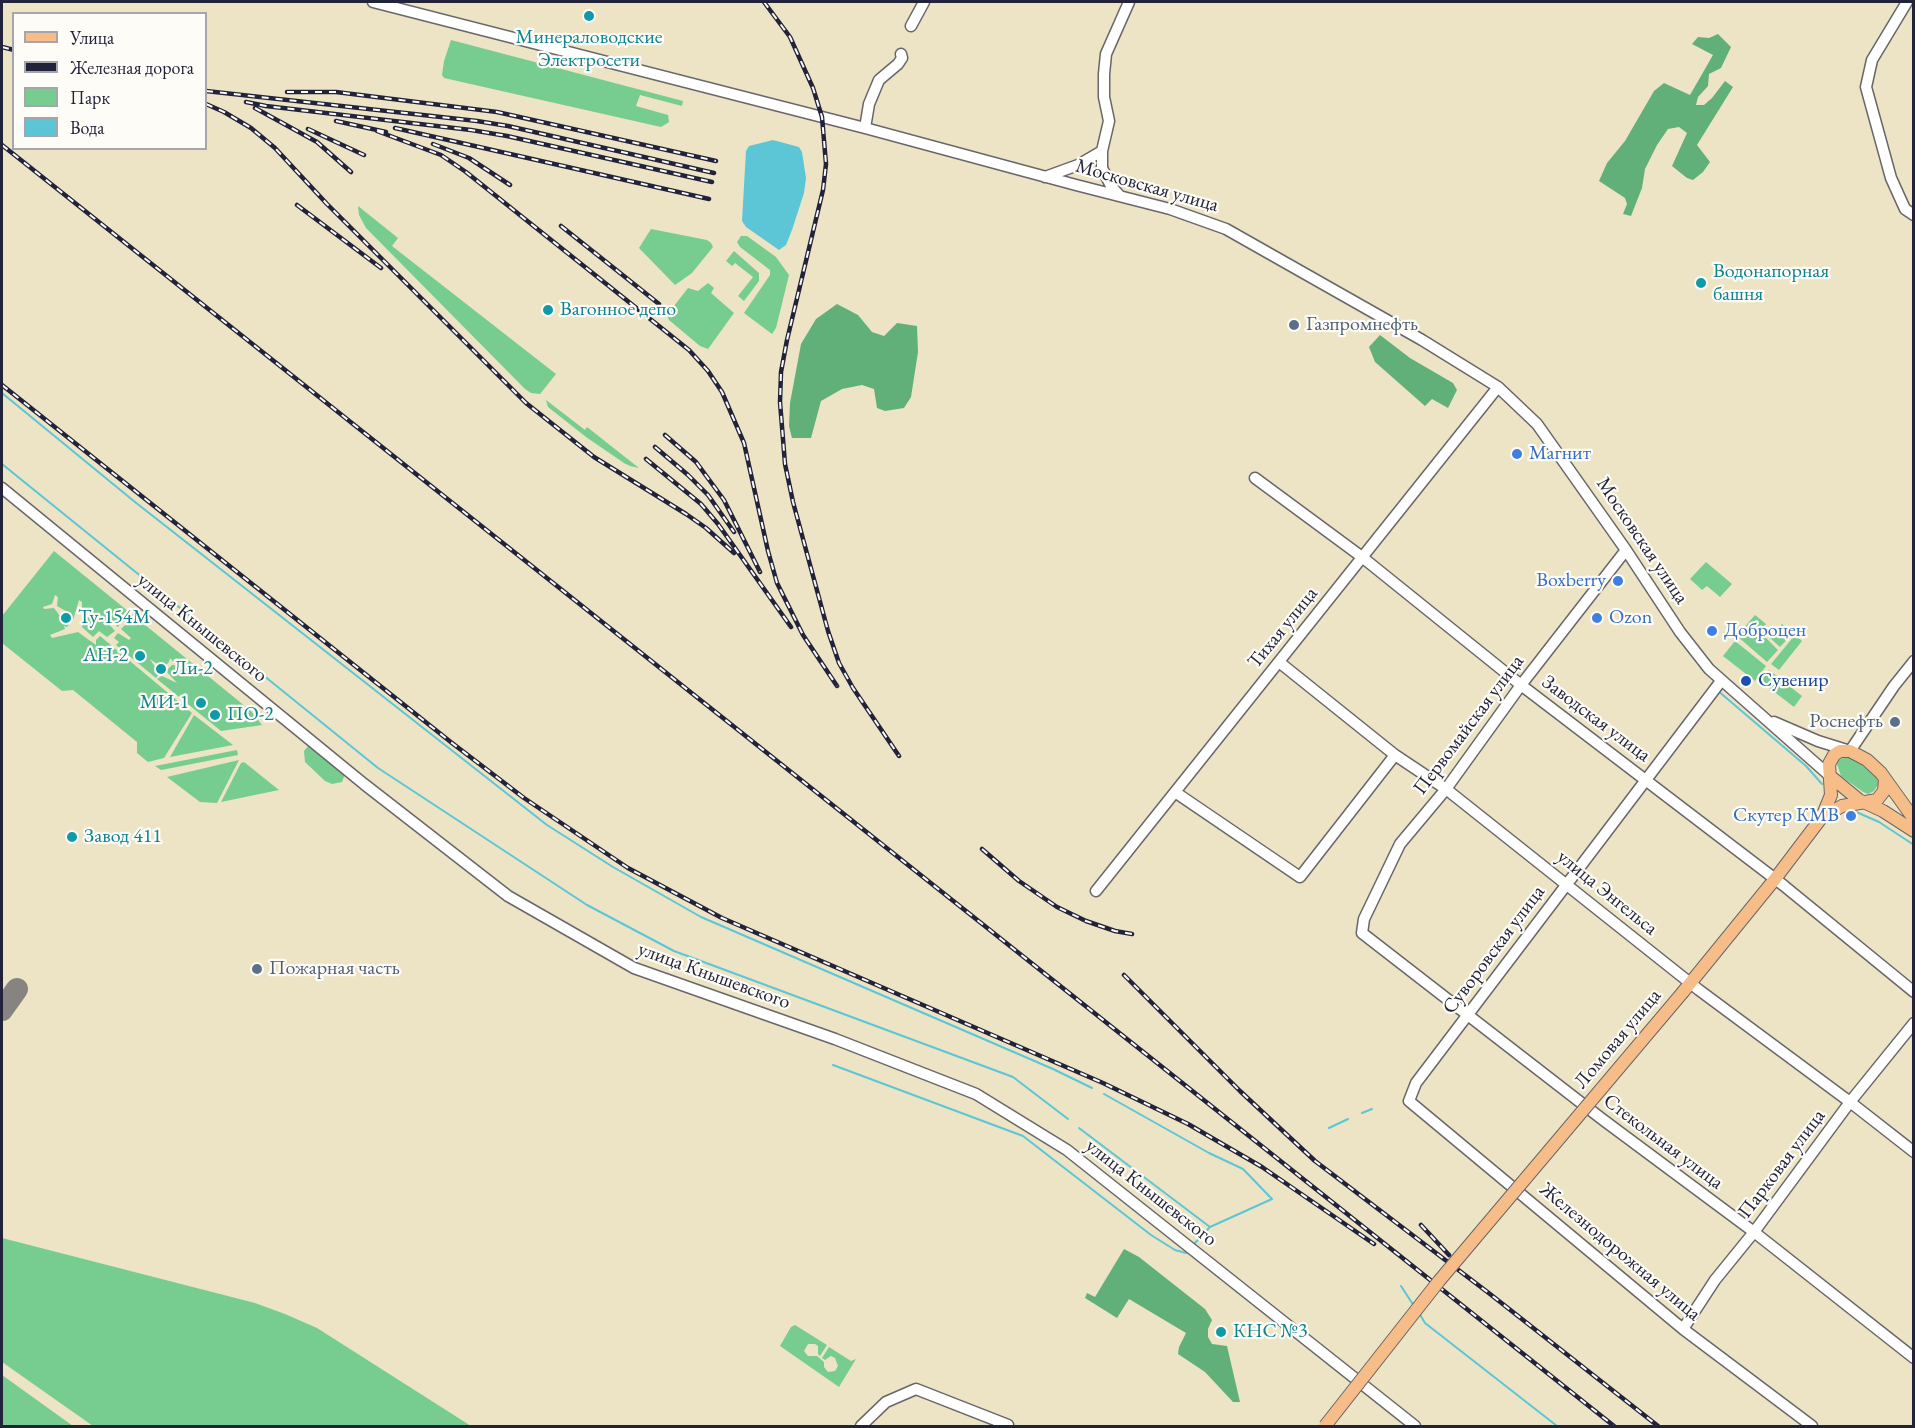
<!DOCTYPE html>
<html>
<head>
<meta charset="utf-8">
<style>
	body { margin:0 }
	#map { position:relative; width:1915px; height:1428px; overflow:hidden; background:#ece4c4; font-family:"EB Garamond",serif }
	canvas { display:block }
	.frame { position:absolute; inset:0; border:3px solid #22223b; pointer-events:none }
	.legend { position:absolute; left:12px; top:12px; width:195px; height:138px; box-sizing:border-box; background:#fdfcf7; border:2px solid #a5a5ac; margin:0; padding:8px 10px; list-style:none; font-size:18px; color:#22223b }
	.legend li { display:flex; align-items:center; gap:12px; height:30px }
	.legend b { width:30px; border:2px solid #a5a5ac }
</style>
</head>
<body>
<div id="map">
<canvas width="1915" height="1428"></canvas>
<div class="frame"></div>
<ul class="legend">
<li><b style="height:8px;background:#f7bd88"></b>Улица</li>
<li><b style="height:8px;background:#22223b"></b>Железная дорога</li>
<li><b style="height:16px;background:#77cc8f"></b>Парк</li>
<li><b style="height:16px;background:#5cc6d7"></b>Вода</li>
</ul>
</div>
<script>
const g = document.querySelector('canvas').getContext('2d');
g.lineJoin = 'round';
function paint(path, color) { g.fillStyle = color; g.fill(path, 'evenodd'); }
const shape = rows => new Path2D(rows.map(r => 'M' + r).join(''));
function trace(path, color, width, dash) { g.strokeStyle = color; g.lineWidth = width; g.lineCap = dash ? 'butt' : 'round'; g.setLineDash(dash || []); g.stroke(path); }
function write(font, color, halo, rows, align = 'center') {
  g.font = font + ' "EB Garamond",serif'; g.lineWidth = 4.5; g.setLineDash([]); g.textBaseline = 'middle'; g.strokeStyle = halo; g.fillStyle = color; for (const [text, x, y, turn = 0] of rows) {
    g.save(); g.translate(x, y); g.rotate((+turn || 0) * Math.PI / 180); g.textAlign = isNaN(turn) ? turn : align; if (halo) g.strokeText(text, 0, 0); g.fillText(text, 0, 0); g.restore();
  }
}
const green = shape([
	[451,40,683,101,682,106,640,95,636,106,668,115,669,122,661,127,444,78,442,75,444,61],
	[358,206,398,238,392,246,556,374,540,394,531,393,525,389,366,228,359,215],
	[651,229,707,240,711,243,713,247,692,273,675,285,639,248],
	[741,236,747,236,776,257,789,275,776,328,772,334,744,313,770,275,770,270,740,247,737,242],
	[734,251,759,273,759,281,744,301,738,296,753,277,735,263,732,266,726,261],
	[708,283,714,288,711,293,734,313,708,349,700,346,669,320,667,315,688,288,698,291],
	[546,400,585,430,587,427,639,468,630,466,624,463,586,437,548,407],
	[54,551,251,711,262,725,221,731,157,679,162,676,177,683,166,671,172,665,176,665,170,658,169,662,163,668,150,659,159,673,156,678,116,645,119,642,114,638,118,633,129,640,131,638,121,629,127,623,122,620,118,627,107,619,106,621,115,631,107,637,99,631,93,637,82,627,82,602,79,600,73,620,69,617,71,614,57,606,58,597,55,595,52,604,43,607,44,609,54,608,60,616,59,619,64,623,66,621,69,624,67,627,64,626,65,629,50,635,52,638,78,632,96,645,96,640,100,636,192,713,164,758,148,762,137,753,137,742,73,690,62,691,2,643,2,616],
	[1706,562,1732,584,1720,597,1707,586,1702,590,1690,579],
	[1755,615,1766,624,1762,629,1766,638,1778,650,1767,662,1737,636],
	[1782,624,1793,633,1780,647,1770,638],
	[1795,635,1802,641,1779,670,1771,664],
	[1735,641,1766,666,1755,681,1723,656],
	[1769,670,1802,696,1794,707,1760,681],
	[194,715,233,745,170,757],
	[309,745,345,774,342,782,332,784,325,781,305,762,304,751],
	[237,750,238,755,161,770,155,766],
	[1847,756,1853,757,1877,778,1879,783,1874,791,1868,794,1863,792,1841,776,1837,764,1839,760],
	[239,760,217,803,200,802,167,777],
	[244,762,279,790,221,802,241,763],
	[2,1238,255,1303,285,1314,317,1328,471,1426,93,1426,2,1362],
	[795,1325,827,1345,820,1356,818,1354,818,1346,815,1344,808,1344,804,1351,808,1356,817,1356,824,1362,824,1367,828,1372,835,1371,838,1366,835,1358,831,1356,825,1360,822,1358,829,1347,851,1361,856,1359,839,1387,780,1346,791,1327],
	[2,1375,73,1426,2,1426]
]);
const forest = shape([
	[1718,34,1731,47,1721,68,1709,74,1708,86,1698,97,1696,105,1704,105,1712,98,1725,81,1733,87,1697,145,1710,162,1703,172,1693,180,1687,178,1672,166,1687,133,1679,127,1668,129,1657,145,1645,169,1642,188,1631,216,1623,214,1627,204,1625,198,1599,181,1607,163,1625,141,1654,91,1664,83,1690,95,1713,55,1692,44,1698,37,1709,38],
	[837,304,858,315,872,332,884,336,897,323,917,326,918,352,911,397,904,408,885,411,877,408,874,389,862,385,842,389,821,401,811,438,792,438,789,426,790,403,801,344,816,319],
	[1380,335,1410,358,1453,383,1457,390,1448,408,1432,399,1425,406,1375,362,1369,347],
	[1124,1249,1139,1257,1205,1309,1212,1320,1208,1329,1208,1337,1212,1344,1227,1346,1240,1402,1233,1402,1205,1372,1178,1354,1179,1347,1186,1333,1129,1299,1117,1318,1085,1298,1087,1293,1095,1297]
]);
const water = shape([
	[773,140,799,147,802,152,806,178,804,193,792,230,786,245,779,250,746,227,742,221,746,151,749,146]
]);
const stream = shape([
	[2,393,135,502,547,825,613,867,701,917,1053,1069,1092,1088],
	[2,464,378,768,587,905,674,951,1013,1077,1068,1119],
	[1717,690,1806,766,1822,784],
	[1854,811,1879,822,1914,845],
	[833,1065,1023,1136,1151,1235,1175,1250,1186,1253,1189,1250],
	[1104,1094,1209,1153,1243,1169,1272,1199,1210,1227,1193,1245],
	[1362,1113,1372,1109],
	[1079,1128,1210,1227],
	[1329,1128,1348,1119],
	[1401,1286,1414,1306],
	[1419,1313,1425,1323,1557,1426]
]);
const taxiway = shape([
	[2,1010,17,989]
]);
const minor = shape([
	[373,2,865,128,1076,185,1170,209,1226,229,1422,340,1498,387,1537,424,1626,550,1680,632,1709,669,1830,776],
	[1907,2,1872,60,1866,87,1891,178,1905,209,1914,215],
	[911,26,924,2],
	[865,128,869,104,879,80,898,64,902,58,901,54],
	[1045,177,1078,165,1102,151],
	[1120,196,1111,186,1102,168,1102,151,1109,121,1104,97,1104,74,1106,54,1129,2],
	[1255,478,1362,557,1521,685,1783,885,1914,992],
	[2,488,364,784,508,896,634,968,835,1039,976,1094,1067,1150,1415,1426],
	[1626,550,1521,685,1446,789,1400,844,1364,919,1362,933,1602,1119,1754,1232,1914,1358],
	[1279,662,1395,755,1446,789,1699,990,1850,1102,1914,1152],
	[1721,681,1416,1083,1409,1101,1683,1329,1812,1426],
	[1774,722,1818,741,1850,751,1894,686,1914,661],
	[1175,792,1300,877,1395,755],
	[1096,891,1498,387],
	[1683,1329,1715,1280,1754,1232,1850,1102,1914,1023],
	[861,1426,886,1402,916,1389,1008,1425]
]);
const major = shape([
	[1830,776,1859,800,1883,811,1914,831],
	[1823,817,1842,806,1877,800,1884,791,1885,779],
	[1683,992,1775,879,1822,817,1831,795,1829,764,1834,755,1840,751,1850,751,1867,760,1881,773,1914,819]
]);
const rail = shape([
	[764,2,790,37,813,88,822,117,826,164,823,190,787,340,781,372,780,402,785,464,793,502,828,631,839,663,853,688,899,756],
	[2,47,14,50],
	[206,91,477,121,508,126,714,173],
	[287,92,336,92,497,112,716,161],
	[246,102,266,106,471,130,507,136,712,182],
	[206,104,224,112,251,128,275,148,327,204,526,403,594,457,686,514,706,528,734,553],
	[255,108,317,142,351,172],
	[336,121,386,132],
	[395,128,709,199],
	[308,129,364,155],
	[377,131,441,155,466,172,689,350,708,371,722,392,744,443,768,551,777,583,803,635,837,686],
	[433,144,469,158,510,185],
	[2,145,1614,1426],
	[297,205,381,268],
	[561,226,659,304],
	[2,385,452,743,524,798,628,868,722,918,1103,1083,1188,1124,1262,1167,1374,1244],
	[665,435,696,462,724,500,760,572],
	[655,447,688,475,708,495,734,532],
	[646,459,701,504,718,524,791,627],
	[982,849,1019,881,1057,907,1086,921,1115,931,1132,934],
	[1124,975,1240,1091,1315,1161,1490,1294,1658,1426],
	[1421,1225,1449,1255]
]);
const majorBridge = shape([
	[1325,1426,1439,1281,1683,992]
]);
const markers = [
	[589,16,6,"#0f9aa8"],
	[1701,283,6,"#0f9aa8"],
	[548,310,6,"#0f9aa8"],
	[1294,325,6,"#5c6f8a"],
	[1517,454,6,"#3f7fe0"],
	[1618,581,6,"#3f7fe0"],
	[66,618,6,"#0f9aa8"],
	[1597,618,6,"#3f7fe0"],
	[1712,631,6,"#3f7fe0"],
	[140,656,6,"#0f9aa8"],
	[161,669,6,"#0f9aa8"],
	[1746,681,6,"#1a4fb4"],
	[201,703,6,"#0f9aa8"],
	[215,715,6,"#0f9aa8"],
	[1895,722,6,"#5c6f8a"],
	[1851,816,6,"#3f7fe0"],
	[72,837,6,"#0f9aa8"],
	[257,969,6,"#5c6f8a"],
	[1221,1332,6,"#0f9aa8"]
];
const cultureNames = [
	["Минераловодские",589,38,"center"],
	["Электросети",589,61,"center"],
	["Водонапорная",1713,272],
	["башня",1713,295],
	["Вагонное депо",560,310],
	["Ту-154М",78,618],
	["АН-2",128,656,"right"],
	["Ли-2",173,669],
	["МИ-1",189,703,"right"],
	["ПО-2",227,715],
	["Завод 411",84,837],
	["КНС №3",1233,1332]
];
const streetNames = [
	["Московская улица",1147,186,16],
	["Московская улица",1642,541,56],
	["улица Кнышевского",202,628,39],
	["Тихая улица",1283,628,-51],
	["Заводская улица",1596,719,37],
	["Первомайская улица",1469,725,-53],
	["улица Энгельса",1607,893,39],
	["Суворовская улица",1494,950,-53],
	["улица Кнышевского",714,976,20],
	["Ломовая улица",1618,1039,-50],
	["Стекольная улица",1663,1142,37],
	["Парковая улица",1782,1164,-53],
	["улица Кнышевского",1151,1193,38],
	["Железнодорожная улица",1620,1252,40]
];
const serviceNames = [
	["Газпромнефть",1306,325],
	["Роснефть",1883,722,"right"],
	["Пожарная часть",269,969]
];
const shopNames = [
	["Магнит",1529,454],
	["Boxberry",1606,581,"right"],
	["Ozon",1609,618],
	["Доброцен",1724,631],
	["Скутер КМВ",1839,816,"right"]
];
const transitNames = [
	["Сувенир",1758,681]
];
paint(green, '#77cc8f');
paint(forest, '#61b07a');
paint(water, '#5cc6d7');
trace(stream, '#5cc6d7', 2);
trace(taxiway, '#878380', 22);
trace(minor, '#69666b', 13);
trace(major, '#69666b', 14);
trace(minor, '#fff', 10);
trace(major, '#f7bd88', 12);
trace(rail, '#22223b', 4.5);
trace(rail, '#fdfcf7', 2, [7]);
trace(majorBridge, '#69666b', 14, []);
trace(majorBridge, '#f7bd88', 12);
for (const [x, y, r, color] of markers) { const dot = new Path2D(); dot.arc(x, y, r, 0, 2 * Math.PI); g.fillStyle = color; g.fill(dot); trace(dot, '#fdfcf7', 2); }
write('20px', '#0d838f', '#fdfcf7', cultureNames, 'left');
write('20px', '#22223b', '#fdfcf7', streetNames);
write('20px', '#4e5e75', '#fdfcf7', serviceNames, 'left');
write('20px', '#366cbe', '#fdfcf7', shopNames, 'left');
write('20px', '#164399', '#fdfcf7', transitNames, 'left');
</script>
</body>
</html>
